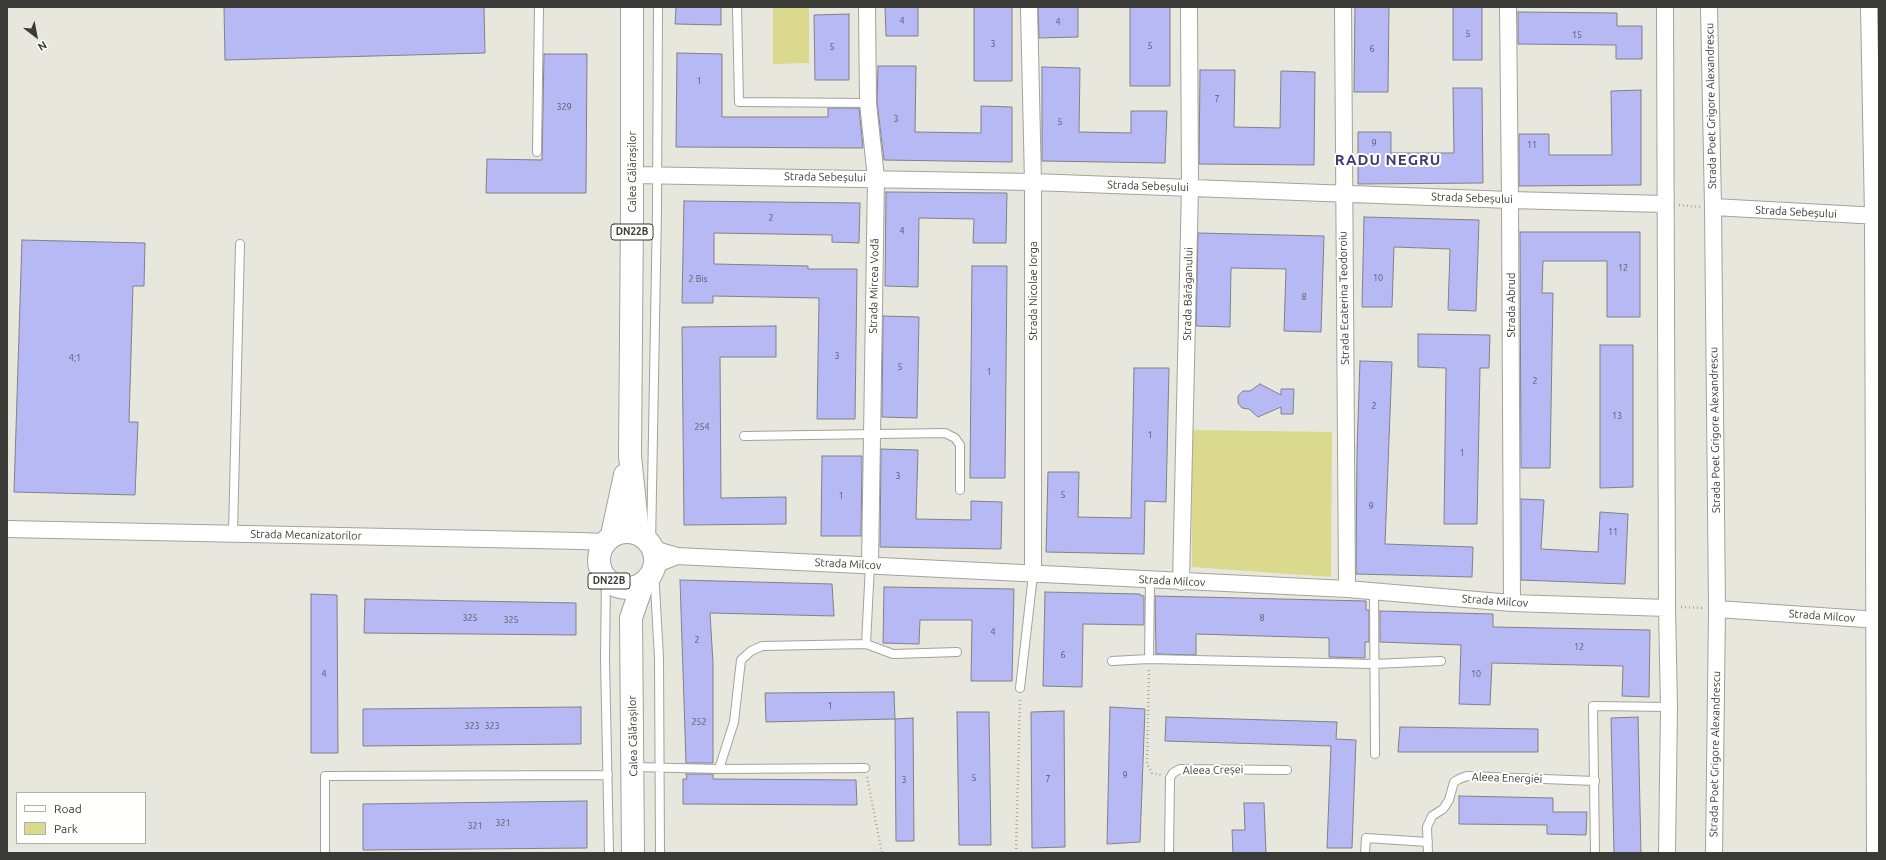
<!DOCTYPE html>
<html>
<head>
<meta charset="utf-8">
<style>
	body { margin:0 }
	#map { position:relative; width:1886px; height:860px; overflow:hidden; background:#e7e7de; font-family:Ubuntu,sans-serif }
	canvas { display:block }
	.frame { position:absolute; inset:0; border:8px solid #3a3a37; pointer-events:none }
	.legend { position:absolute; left:16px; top:792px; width:130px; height:52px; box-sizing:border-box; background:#fffffe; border:1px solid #b0b0ae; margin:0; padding:5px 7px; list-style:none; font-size:12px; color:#3a3a37 }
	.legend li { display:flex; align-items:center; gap:8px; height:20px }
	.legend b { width:20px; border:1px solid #b0b0ae }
	.north { position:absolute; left:16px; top:16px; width:40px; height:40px; -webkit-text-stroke:3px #fffffe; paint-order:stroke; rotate:148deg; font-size:11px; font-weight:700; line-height:16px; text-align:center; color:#3a3a37 }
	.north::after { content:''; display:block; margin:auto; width:14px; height:18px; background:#3a3a37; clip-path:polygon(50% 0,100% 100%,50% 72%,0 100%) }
</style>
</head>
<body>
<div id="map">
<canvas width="1886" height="860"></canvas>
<div class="frame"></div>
<ul class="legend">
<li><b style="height:5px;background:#fff"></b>Road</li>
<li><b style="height:11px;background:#dbd98d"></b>Park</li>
</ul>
<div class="north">N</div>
</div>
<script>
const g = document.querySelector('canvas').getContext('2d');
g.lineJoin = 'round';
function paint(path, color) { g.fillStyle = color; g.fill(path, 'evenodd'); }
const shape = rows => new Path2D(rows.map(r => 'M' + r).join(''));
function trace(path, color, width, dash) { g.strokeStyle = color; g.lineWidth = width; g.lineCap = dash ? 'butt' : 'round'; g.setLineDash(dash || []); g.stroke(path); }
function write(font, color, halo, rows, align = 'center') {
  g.font = font + ' Ubuntu,sans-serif'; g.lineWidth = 4; g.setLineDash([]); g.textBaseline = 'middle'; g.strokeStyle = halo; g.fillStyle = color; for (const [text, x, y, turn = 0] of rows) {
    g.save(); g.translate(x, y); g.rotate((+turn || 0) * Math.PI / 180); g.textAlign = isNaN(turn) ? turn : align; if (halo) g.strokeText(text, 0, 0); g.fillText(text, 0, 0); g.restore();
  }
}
const green = shape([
	[773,7,809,7,809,63,773,64],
	[1191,430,1332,432,1331,577,1192,567]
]);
const building = shape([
	[224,7,484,7,485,53,225,60,224,7],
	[676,7,721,7,721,25,675,24,676,7],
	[885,7,918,7,918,36,886,36,885,7],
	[974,7,1012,7,1012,81,974,81,974,7],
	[1038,7,1078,7,1078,37,1039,38,1038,7],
	[1130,7,1170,7,1170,86,1130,86,1130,7],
	[1355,7,1389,7,1388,92,1354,92,1355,7],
	[1453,7,1482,7,1482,60,1453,60,1453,7],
	[1518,12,1617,13,1617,26,1642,26,1642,59,1616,59,1616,45,1518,44,1518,12],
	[849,14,849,80,815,80,814,15,849,14],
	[677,53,722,54,722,117,828,117,828,108,859,108,863,148,676,147,677,53],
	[544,54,587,54,586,193,486,193,487,159,542,160,544,54],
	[878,66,916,66,915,132,981,133,981,106,1012,107,1012,162,884,160,877,102,878,66],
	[1042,67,1080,68,1079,132,1131,133,1131,111,1167,111,1165,163,1042,161,1042,67],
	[1200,70,1235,70,1234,127,1280,128,1281,71,1315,72,1314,165,1199,164,1200,70],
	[1453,88,1482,88,1483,183,1358,184,1358,132,1391,132,1391,153,1454,153,1453,88],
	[1641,90,1641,185,1519,186,1519,134,1549,134,1549,155,1612,155,1611,91,1641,90],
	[886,192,1007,193,1006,243,973,243,974,219,919,218,918,287,885,286,886,192],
	[684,201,860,203,859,243,832,242,832,235,714,233,714,264,808,266,808,269,857,269,855,419,817,419,819,298,713,296,713,303,682,303,684,201],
	[1364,217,1479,220,1476,311,1448,310,1450,249,1394,247,1392,307,1362,307,1364,217],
	[1520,232,1640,232,1640,317,1607,317,1607,261,1543,261,1542,293,1553,293,1550,468,1521,468,1520,232],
	[1198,233,1324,236,1321,332,1284,331,1286,269,1231,268,1230,327,1196,326,1198,233],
	[22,240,145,243,144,286,133,286,129,422,138,422,135,495,14,492,22,240],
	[972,266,1007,266,1005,478,970,478,972,266],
	[883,316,919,317,917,418,882,417,883,316],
	[776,326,776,357,720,357,721,498,786,497,786,524,684,525,682,327,776,326],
	[1418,334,1490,335,1489,368,1480,368,1477,524,1444,524,1446,368,1418,367,1418,334],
	[1600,345,1633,345,1633,487,1600,488,1600,345],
	[1360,361,1392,362,1385,544,1473,547,1472,577,1356,574,1357,450,1360,361],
	[1134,368,1169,368,1166,502,1145,501,1144,554,1046,552,1048,472,1079,472,1078,517,1131,518,1134,368],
	[1260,384,1281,395,1281,389,1294,389,1293,414,1281,414,1281,407,1258,417,1249,409,1242,408,1238,403,1238,396,1243,391,1250,391,1260,384],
	[881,449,918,450,916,519,971,520,971,501,1002,502,1001,549,880,547,881,449],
	[822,456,862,456,861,536,821,536,822,456],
	[1521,499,1544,500,1541,549,1598,552,1600,512,1628,514,1625,584,1521,580,1521,499],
	[680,580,832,584,834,616,710,613,713,663,713,763,686,763,680,580],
	[884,587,1014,589,1012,681,971,681,972,620,920,620,919,644,883,643,884,587],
	[1045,592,1140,594,1140,595,1144,596,1144,625,1083,624,1082,687,1043,686,1045,592],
	[311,594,337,595,338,753,311,753,311,594],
	[1155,596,1366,601,1366,610,1369,610,1369,642,1365,642,1365,658,1329,657,1329,638,1196,634,1196,655,1156,654,1155,596],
	[365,599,576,603,576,635,364,633,365,599],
	[1380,611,1493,614,1493,627,1650,630,1649,697,1622,696,1623,666,1492,663,1490,705,1459,704,1461,645,1380,642,1380,611],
	[894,692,895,719,766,722,765,693,894,692],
	[581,707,581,744,363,746,363,709,581,707],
	[1110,707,1145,709,1140,842,1107,844,1110,707],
	[1064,711,1065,847,1032,848,1031,712,1064,711],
	[957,712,989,712,991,845,959,845,957,712],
	[1166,717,1337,722,1336,739,1356,740,1352,848,1327,848,1331,746,1165,741,1166,717],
	[1638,717,1641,853,1614,853,1611,718,1638,717],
	[913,718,914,841,896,841,895,719,913,718],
	[1400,727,1538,729,1538,752,1398,752,1400,727],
	[686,774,713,774,713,779,856,780,857,805,683,804,683,779,687,779,686,774],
	[1459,796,1553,798,1553,812,1587,812,1586,835,1547,834,1547,825,1459,824,1459,796],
	[587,801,587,848,363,850,363,804,587,801],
	[1244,803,1264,803,1266,853,1233,853,1232,830,1245,830,1244,803]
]);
const path = shape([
	[1679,205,1700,207],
	[1681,607,1702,608],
	[1149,670,1147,764,1152,773,1161,775],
	[867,777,882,853],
	[1016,853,1020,698]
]);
const lane = shape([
	[737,7,739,102,868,103],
	[537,152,539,7],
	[744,436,945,433,955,438,960,445,960,490],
	[233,533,240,244],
	[651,545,657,211,658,7],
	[654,569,659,658,660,853],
	[606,579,605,659,609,853],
	[1374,591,1375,754],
	[866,644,893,654,957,652],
	[1149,659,1150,580],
	[1112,661,1149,659,1374,664,1441,661],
	[1020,688,1033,575],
	[634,767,719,769,734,722,741,660,751,651,762,646,866,644,870,565],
	[719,769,865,768],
	[325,853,325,776,608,775],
	[1169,853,1170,778,1173,773,1180,769,1287,770],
	[1365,853,1366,838,1428,842],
	[1428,853,1427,827,1432,816,1443,809,1449,800,1454,782,1459,779,1467,776,1595,781],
	[1595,853,1593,706,1669,707]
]);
const street = shape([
	[867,7,868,103,876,178,870,565],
	[1029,7,1033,182,1033,575],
	[1343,7,1347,589],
	[1508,7,1510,200,1512,603],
	[1665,7,1667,608,1669,707,1667,853],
	[1709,7,1713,207,1717,609,1714,853],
	[1869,7,1873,216,1875,853],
	[632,175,1033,182,1510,200,1664,204],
	[1713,207,1879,216],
	[7,529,581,541,604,542],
	[653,549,677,556,1347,589,1512,603,1667,608],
	[654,565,677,556],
	[1181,582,1190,187,1189,7],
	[1717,609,1879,620]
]);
const primary = shape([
	[632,7,632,211,630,456,638,534],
	'599 560a28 28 0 1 1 56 0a28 28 0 1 1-56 0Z',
	[612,535,625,475],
	[633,853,631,618,643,583]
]);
const numberNames = [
	["4",902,21],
	["4",1058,22],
	["5",1468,34],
	["15",1577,35],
	["3",993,44],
	["5",1150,46],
	["5",832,47],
	["6",1372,49],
	["1",699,81],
	["7",1217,99],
	["329",564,107],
	["3",896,119],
	["5",1060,122],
	["9",1374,143],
	["11",1532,145],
	["2",771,218],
	["4",902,231],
	["12",1623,268],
	["10",1378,278],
	["2 Bis",698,279],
	["8",1304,297],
	["3",837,356],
	["4;1",75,358],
	["5",900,367],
	["1",989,372],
	["2",1535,381],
	["2",1374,406],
	["13",1617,416],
	["254",702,427],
	["1",1150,435],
	["1",1462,453],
	["3",898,476],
	["5",1063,495],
	["1",841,496],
	["9",1371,506],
	["11",1613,532],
	["325",470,618],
	["8",1262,618],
	["325",511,620],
	["4",993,632],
	["2",697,640],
	["12",1579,647],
	["6",1063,655],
	["4",324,674],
	["10",1476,674],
	["1",830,706],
	["252",699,722],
	["323",472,726],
	["323",492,726],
	["9",1125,775],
	["5",974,778],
	["7",1048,779],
	["3",904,780],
	["321",503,823],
	["321",475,826]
];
const shields = [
	[632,232,42],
	[609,581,42]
];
const shieldNames = [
	["DN22B",632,232],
	["DN22B",609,581]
];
const streetNames = [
	["Strada Poet Grigore Alexandrescu",1711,106,-91],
	["Calea Călărașilor",632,172,-90],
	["Strada Sebeșului",825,177,1],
	["Strada Sebeșului",1148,186,2],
	["Strada Sebeșului",1472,198,2],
	["Strada Sebeșului",1796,212,3],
	["Strada Mircea Vodă",874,286,-89],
	["Strada Nicolae Iorga",1033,291,-90],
	["Strada Bărăganului",1188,294,-89],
	["Strada Ecaterina Teodoroiu",1344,298,-91],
	["Strada Abrud",1511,305,-90],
	["Strada Poet Grigore Alexandrescu",1715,430,-91],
	["Strada Mecanizatorilor",306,535,1],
	["Strada Milcov",848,564,3],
	["Strada Milcov",1172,581,3],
	["Strada Milcov",1495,601,4],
	["Strada Milcov",1822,616,4],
	["Calea Călărașilor",633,736,-91],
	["Strada Poet Grigore Alexandrescu",1715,754,-89],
	["Aleea Creșei",1213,770,-1],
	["Aleea Energiei",1507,778,2]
];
const districtNames = [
	["RADU NEGRU",1388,160]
];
paint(green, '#dbd98d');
paint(building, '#b6b9f3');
trace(building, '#808188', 1);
trace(lane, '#a3a39b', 10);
trace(street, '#a3a39b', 18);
trace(primary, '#a3a39b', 24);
trace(path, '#a9a9a2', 2.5, [1, 3]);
trace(lane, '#fff', 8);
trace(street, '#fff', 16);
trace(primary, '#fff', 22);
write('9px', '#595a66', null, numberNames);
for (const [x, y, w] of shields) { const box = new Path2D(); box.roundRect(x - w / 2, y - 8, w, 16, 3); g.fillStyle = '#fffffe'; g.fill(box); trace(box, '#3a3a37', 1); }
write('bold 10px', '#3a3a37', null, shieldNames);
write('11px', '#3a3a37', '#fffffe', streetNames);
g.letterSpacing = '1px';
write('bold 15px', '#3d3a77', '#fffffe', districtNames);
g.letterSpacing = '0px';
</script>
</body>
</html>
